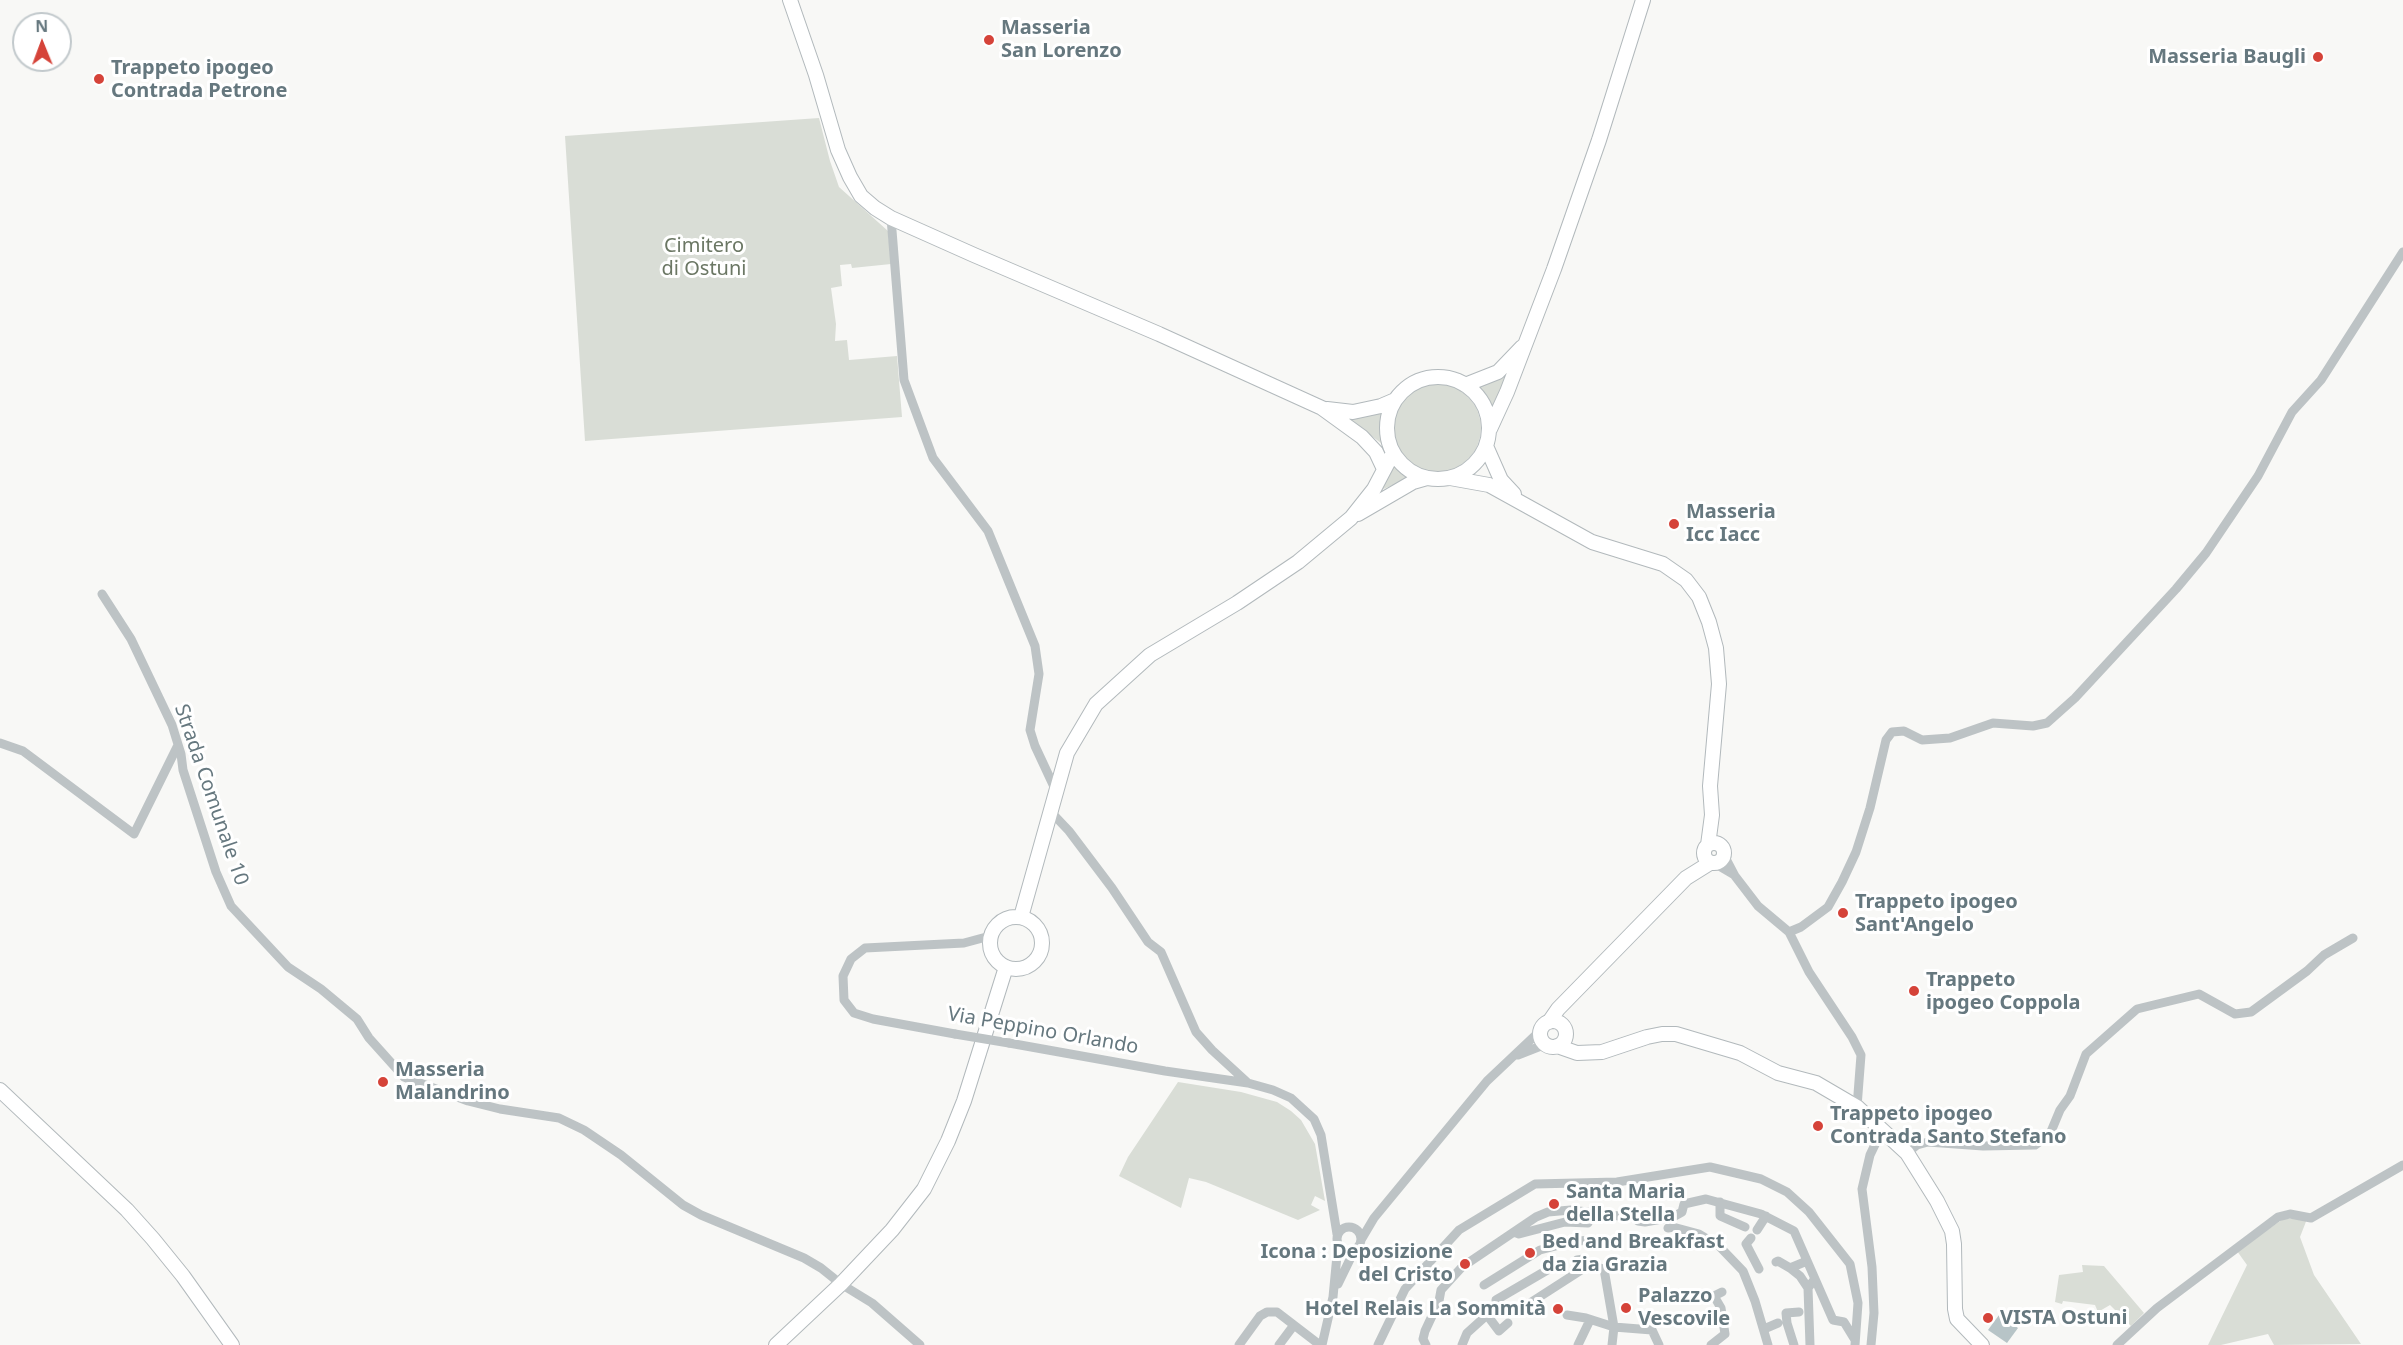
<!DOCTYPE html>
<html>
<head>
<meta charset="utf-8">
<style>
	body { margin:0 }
	#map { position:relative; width:2403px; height:1345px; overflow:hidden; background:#f8f8f6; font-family:"Noto Sans",sans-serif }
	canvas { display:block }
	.north { position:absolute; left:12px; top:12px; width:60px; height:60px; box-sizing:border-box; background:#fff; border:2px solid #c2c9cc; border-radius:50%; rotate:359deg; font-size:16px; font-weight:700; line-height:24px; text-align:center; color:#66787f }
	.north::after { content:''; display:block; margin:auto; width:21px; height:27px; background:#d54339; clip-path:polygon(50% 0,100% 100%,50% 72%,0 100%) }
</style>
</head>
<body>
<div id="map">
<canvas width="2403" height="1345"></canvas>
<div class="north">N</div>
</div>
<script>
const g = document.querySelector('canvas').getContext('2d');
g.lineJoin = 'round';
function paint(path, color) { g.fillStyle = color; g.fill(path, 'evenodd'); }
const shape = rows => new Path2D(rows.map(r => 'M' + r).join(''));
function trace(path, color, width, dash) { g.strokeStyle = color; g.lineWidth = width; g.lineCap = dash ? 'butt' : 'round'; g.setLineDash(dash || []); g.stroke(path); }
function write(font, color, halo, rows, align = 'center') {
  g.font = font + ' "Noto Sans",sans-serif'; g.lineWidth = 6; g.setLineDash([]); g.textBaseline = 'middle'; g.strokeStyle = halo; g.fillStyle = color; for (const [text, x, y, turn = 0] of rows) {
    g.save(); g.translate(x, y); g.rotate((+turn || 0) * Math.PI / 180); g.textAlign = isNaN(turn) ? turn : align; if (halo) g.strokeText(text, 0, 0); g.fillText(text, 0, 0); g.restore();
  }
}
const green = shape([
	[819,118,830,161,839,187,888,231,891,264,852,268,851,264,840,265,842,286,831,288,836,324,835,341,847,340,849,360,897,356,902,417,585,441,565,136],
	[1505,375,1507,379,1493,408,1479,387],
	'1393 428a44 44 0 1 1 88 0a44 44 0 1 1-88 0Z',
	[1385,411,1383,414,1384,441,1381,443,1346,417],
	[1399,466,1412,477,1381,490,1392,467],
	[1178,1082,1241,1092,1277,1102,1291,1111,1301,1120,1315,1144,1325,1201,1315,1196,1311,1205,1320,1210,1298,1220,1206,1182,1189,1178,1181,1208,1119,1176,1128,1157],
	[2283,1219,2307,1219,2300,1237,2314,1275,2361,1344,2274,1345,2268,1334,2221,1345,2208,1345,2247,1265,2237,1251],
	[2082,1265,2104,1266,2144,1313,2131,1326,2110,1305,2098,1312,2095,1305,2063,1301,2062,1304,2055,1302,2059,1275,2083,1272]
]);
const water = shape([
	[1999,1315,2018,1328,2007,1343,1988,1330]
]);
const street = shape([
	[891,218,904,380,933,458,988,531,1035,646,1039,674,1030,730,1035,746,1056,791],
	[102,594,131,639,172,725,181,754,183,770,216,872,231,906,288,967,321,989,357,1019,369,1038,404,1077,468,1101,500,1109,559,1118,584,1130,621,1155,683,1205,701,1215,804,1258,821,1268,841,1284,872,1303,920,1345],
	[0,743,23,751,134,834,178,745],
	[1051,812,1069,831,1112,888,1148,942,1161,952,1196,1032,1212,1050,1248,1083],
	[1724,855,1735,876,1758,906,1789,932,1809,972,1852,1037,1861,1055,1857,1107],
	[1716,864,1733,874],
	[1789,932,1801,927,1828,907,1842,882,1856,852,1870,808,1886,740,1892,732,1904,731,1922,740,1950,738,1993,723,2033,726,2047,723,2075,698,2176,589,2206,553,2258,476,2292,412,2321,380,2403,252],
	[955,1034,873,1019,854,1013,844,1000,843,976,851,959,865,948,964,943,990,936],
	[1009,1043,1165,1071,1248,1083,1273,1090,1291,1098,1314,1119,1321,1135,1337,1234],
	[1518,1055,1546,1044],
	[1907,1153,1917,1145,1928,1142,1983,1146,2035,1145,2050,1134,2060,1110,2070,1096,2086,1054,2137,1009,2199,994,2235,1014,2251,1012,2307,971,2324,955,2353,938],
	[1720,1202,1720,1216,1745,1227],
	'1337 1239a12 12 0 1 1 24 0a12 12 0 1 1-24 0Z',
	[1668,1228,1673,1227,1699,1234,1719,1246,1743,1271,1755,1301,1768,1345],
	[1757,1230,1766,1216],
	[1514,1232,1519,1234,1565,1222,1588,1223],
	[1751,1238,1746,1244,1759,1269],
	[1361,1240,1374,1218,1487,1081,1541,1030],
	[1577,1260,1584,1259],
	[1776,1262,1778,1261,1790,1268,1807,1261],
	[1790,1268,1800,1276,1808,1288],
	[1338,1284,1355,1249],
	[1484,1285,1540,1250,1575,1241,1599,1240],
	[1516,1312,1589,1265,1604,1269,1614,1327,1612,1345],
	[1487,1315,1499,1331,1508,1323],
	[1567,1315,1586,1318,1614,1327,1652,1330,1659,1345],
	[1764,1329,1778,1323],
	[1239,1345,1260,1316,1267,1312,1277,1312,1320,1345],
	[1279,1345,1294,1325],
	[1322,1345,1333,1297,1338,1245],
	[1378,1345,1405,1289,1459,1230,1535,1184,1617,1182,1710,1167,1761,1179,1787,1192,1809,1212,1850,1264,1858,1303,1855,1345],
	[1426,1345,1423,1339,1425,1331,1439,1301,1441,1290,1462,1267,1536,1217,1548,1212,1571,1210,1635,1218,1638,1221,1645,1222,1673,1217,1682,1212,1684,1204,1706,1199,1761,1214,1794,1231,1833,1320,1844,1322,1855,1340],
	[1462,1345,1467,1333,1497,1306,1496,1300,1561,1262],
	[1578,1345,1590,1320],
	[1711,1345,1725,1334,1721,1308,1714,1296,1722,1292],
	[1794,1345,1787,1323,1786,1313,1799,1312],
	[1810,1345,1808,1288,1814,1280],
	[1871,1345,1874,1313,1872,1267,1862,1189,1870,1155,1882,1130],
	[2117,1345,2157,1308,2278,1217,2290,1214,2311,1218,2403,1165]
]);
const secondary = shape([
	[790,0,816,75,838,150,850,177,861,196,875,208,891,218,974,255,1159,334,1322,408,1362,437,1376,452,1384,469],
	'1387 428a51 51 0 1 1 102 0a51 51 0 1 1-102 0Z',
	[1465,385,1498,372,1522,347],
	[1327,409,1353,412,1381,406,1395,400],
	[1490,429,1507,392,1554,269,1599,140,1643,0],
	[1486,446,1501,480,1514,494],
	[1450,478,1489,485,1592,542,1663,564,1686,580,1699,597,1709,622,1716,648,1719,684,1710,786,1712,815,1708,845],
	[1358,514,1413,482,1427,478],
	'1704 853a10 10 0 1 1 20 0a10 10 0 1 1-20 0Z',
	[1021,917,1067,753,1096,704,1150,655,1237,603,1298,562,1351,518,1374,489,1393,453],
	'990 943a26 26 0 1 1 52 0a26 26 0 1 1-52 0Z',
	'1540 1034a13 13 0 1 1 26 0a13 13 0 1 1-26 0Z',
	[1549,1022,1558,1009,1686,878,1710,863],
	[1557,1046,1577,1053,1602,1052,1647,1037,1662,1034,1676,1034,1740,1053,1778,1073,1816,1083,1857,1107,1907,1153,1937,1201,1952,1231,1954,1244,1955,1309,1957,1319,1982,1345],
	[0,1090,127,1210,153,1239,183,1276,232,1345],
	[776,1345,841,1284,892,1230,924,1189,948,1141,964,1101,1006,967]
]);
const streetBridge = shape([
	[955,1034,1009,1043]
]);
const markers = [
	[989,40,6,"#d54339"],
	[2318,57,6,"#d54339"],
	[99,79,6,"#d54339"],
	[1674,524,6,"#d54339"],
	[1843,913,6,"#d54339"],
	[1914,991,6,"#d54339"],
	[383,1082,6,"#d54339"],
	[1818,1126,6,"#d54339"],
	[1554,1204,6,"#d54339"],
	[1530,1253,6,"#d54339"],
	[1465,1264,6,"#d54339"],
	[1626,1308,6,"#d54339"],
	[1558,1309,6,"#d54339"],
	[1988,1318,6,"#d54339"]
];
const poiNames = [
	["Masseria",1001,28],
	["San Lorenzo",1001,51],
	["Masseria Baugli",2306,57,"right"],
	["Trappeto ipogeo",111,68],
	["Contrada Petrone",111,91],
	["Masseria",1686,512],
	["Icc Iacc",1686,535],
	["Trappeto ipogeo",1855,902],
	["Sant'Angelo",1855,925],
	["Trappeto",1926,980],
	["ipogeo Coppola",1926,1003],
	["Masseria",395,1070],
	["Malandrino",395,1093],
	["Trappeto ipogeo",1830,1114],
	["Contrada Santo Stefano",1830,1137],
	["Santa Maria",1566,1192],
	["della Stella",1566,1215],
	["Bed and Breakfast",1542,1242],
	["da zia Grazia",1542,1265],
	["Icona : Deposizione",1453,1252,"right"],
	["del Cristo",1453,1275,"right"],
	["Palazzo",1638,1296],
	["Vescovile",1638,1319],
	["Hotel Relais La Sommità",1546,1309,"right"],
	["VISTA Ostuni",2000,1318]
];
const parkNames = [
	["Cimitero",704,246],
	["di Ostuni",704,269]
];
const streetNames = [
	["Strada Comunale 10",211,795,71],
	["Via Peppino Orlando",1043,1031,10]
];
paint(green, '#d9ddd6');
paint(water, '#b7c4c7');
trace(secondary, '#b2b9bc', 16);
trace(street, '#bdc3c5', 9);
trace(secondary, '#fff', 14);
trace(streetBridge, '#bdc3c5', 9);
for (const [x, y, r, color] of markers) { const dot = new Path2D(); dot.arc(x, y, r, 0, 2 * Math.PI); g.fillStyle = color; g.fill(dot); trace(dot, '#fff', 2); }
write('bold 20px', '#66787f', '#fff', poiNames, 'left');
write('20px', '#6b7764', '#fff', parkNames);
write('20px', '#66787f', '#fff', streetNames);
</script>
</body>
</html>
